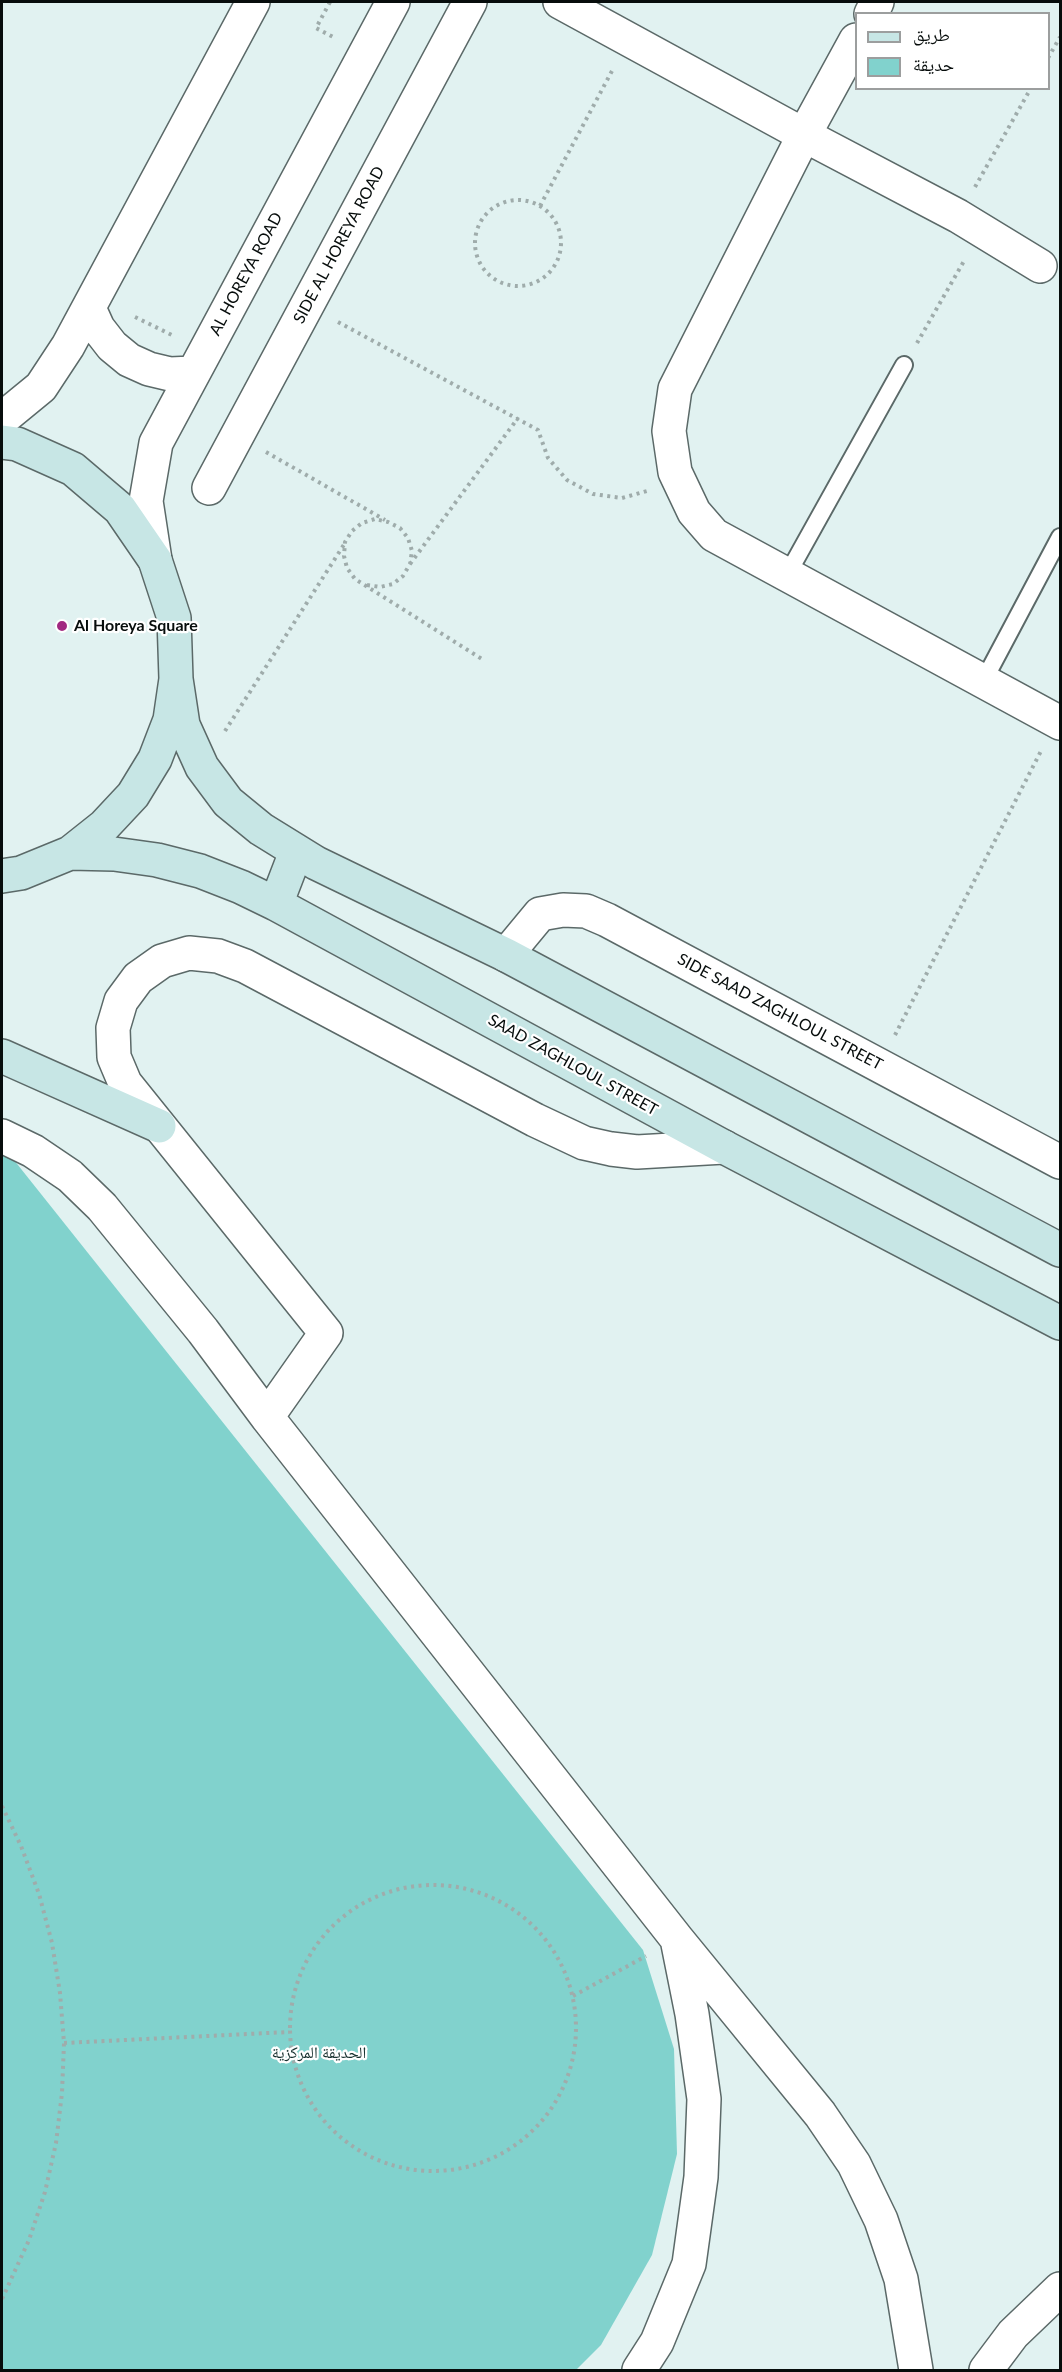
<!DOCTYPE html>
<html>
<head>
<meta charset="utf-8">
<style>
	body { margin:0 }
	#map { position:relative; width:1062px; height:2372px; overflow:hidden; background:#e1f2f1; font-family:Lato,"Noto Naskh Arabic",sans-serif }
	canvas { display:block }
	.frame { position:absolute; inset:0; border:3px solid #070d0c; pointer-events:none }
	.legend { position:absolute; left:855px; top:12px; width:195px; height:78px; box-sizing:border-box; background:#fff; border:2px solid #9c9e9e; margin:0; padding:8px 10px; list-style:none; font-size:18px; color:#070d0c }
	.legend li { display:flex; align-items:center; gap:12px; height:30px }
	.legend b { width:30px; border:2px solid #9c9e9e }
</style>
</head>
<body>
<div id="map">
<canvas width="1062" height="2372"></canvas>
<div class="frame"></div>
<ul class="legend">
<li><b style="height:8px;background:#c7e6e5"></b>طريق</li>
<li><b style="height:16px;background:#81d2cd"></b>حديقة</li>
</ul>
</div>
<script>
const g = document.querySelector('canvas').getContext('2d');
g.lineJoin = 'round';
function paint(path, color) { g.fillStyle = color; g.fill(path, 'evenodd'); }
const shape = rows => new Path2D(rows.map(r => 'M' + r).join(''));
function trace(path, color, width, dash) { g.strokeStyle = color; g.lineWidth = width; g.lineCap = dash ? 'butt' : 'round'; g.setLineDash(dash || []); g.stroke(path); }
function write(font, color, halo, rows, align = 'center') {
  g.font = font + ' Lato,"Noto Naskh Arabic",sans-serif'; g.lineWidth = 4.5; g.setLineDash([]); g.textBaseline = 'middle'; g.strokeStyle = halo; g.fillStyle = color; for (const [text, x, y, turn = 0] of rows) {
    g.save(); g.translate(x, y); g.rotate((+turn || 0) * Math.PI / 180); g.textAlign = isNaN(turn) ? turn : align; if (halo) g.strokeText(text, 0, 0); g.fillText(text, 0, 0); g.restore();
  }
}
const green = shape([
	[2,1145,643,1950,674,2049,677,2154,652,2255,601,2345,576,2370,2,2370]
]);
const path = shape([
	[330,2,316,28,335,38],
	[1048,58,1060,37],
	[975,187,1031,88],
	'475 243a43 43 0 1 1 86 0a43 43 0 1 1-86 0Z',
	[540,206,613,69],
	[135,317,174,336],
	[338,322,538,430,548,458,567,480,593,494,622,498,647,491],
	[917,343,964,261],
	[266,452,385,520],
	[410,564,518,418],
	[367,585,380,587,393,584,403,576,410,564,412,551,408,538,400,528,388,522,375,519,362,523,352,531,345,542,344,556,347,568,355,579,482,659],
	[225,731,345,543],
	[895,1035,1041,751],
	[2,1806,21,1846,39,1894,52,1943,60,1993,64,2043,62,2093,56,2143,45,2192,29,2240,2,2299],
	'290 2028a143 143 0 1 1 286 0a143 143 0 1 1-286 0Z',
	[573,1996,646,1956],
	[64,2043,289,2032]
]);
const service = shape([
	[787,575,904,365],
	[983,682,1060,537]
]);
const minor = shape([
	[560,2,804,135,958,216,1040,266],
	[871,14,877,2],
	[856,40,804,135,675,389,669,431,675,472,694,512,714,535,1060,723],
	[209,488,470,2],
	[506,955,540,914,563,910,586,911,607,920,1060,1162]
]);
const tertiary = shape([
	[89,308,98,328,112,346,129,360,149,369,170,374,193,373],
	[2,419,41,387,68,346,253,2],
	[155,560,146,501,156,443,393,2],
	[2,1136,33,1151,70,1176,102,1207,203,1331,267,1417,677,1939,820,2114,854,2164,881,2220,901,2279,916,2370],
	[267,1417,326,1333,125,1083,114,1057,113,1028,121,1001,138,978,162,961,189,953,218,956,245,966,535,1120,584,1143,611,1149,637,1152,724,1147],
	[639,2370,657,2342,689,2264,701,2177,704,2099,692,2014,678,1944],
	[986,2370,1013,2334,1060,2289]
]);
const secondary = shape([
	[2,442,17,444,73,469,120,509,155,560,174,618,176,679,170,720,155,759,133,795,104,826,70,853,21,873,2,876],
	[176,679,183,725,202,767,228,802,261,829,316,863,506,955,1060,1250],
	[70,853,114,854,157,860,200,871,241,887,276,904,724,1147,1060,1323],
	[276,904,296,852],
	[2,1056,159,1126]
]);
const markers = [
	[62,626,6,"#a12981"]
];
const streetNames = [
	["SIDE AL HOREYA ROAD",339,245,-62],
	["AL HOREYA ROAD",246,274,-62],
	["SIDE SAAD ZAGHLOUL STREET",780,1012,28],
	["SAAD ZAGHLOUL STREET",573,1065,29]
];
const poiNames = [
	["Al Horeya Square",74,626]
];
const parkNames = [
	["الحديقة المركزية",319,2053]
];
paint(green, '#81d2cd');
trace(service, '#5b6968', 20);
trace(minor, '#5b6968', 36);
trace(tertiary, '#5b6968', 36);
trace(secondary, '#5b6968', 36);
trace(path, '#9facab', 4, [3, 4.5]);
trace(service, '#fff', 16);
trace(minor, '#fff', 33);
trace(tertiary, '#fff', 33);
trace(secondary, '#c7e6e5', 33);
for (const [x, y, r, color] of markers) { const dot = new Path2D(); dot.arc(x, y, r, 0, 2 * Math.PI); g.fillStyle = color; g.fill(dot); trace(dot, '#fff', 2); }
write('16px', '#070d0c', '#fff', streetNames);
write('bold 16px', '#070d0c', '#fff', poiNames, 'left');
write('16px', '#17312f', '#fff', parkNames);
</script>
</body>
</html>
